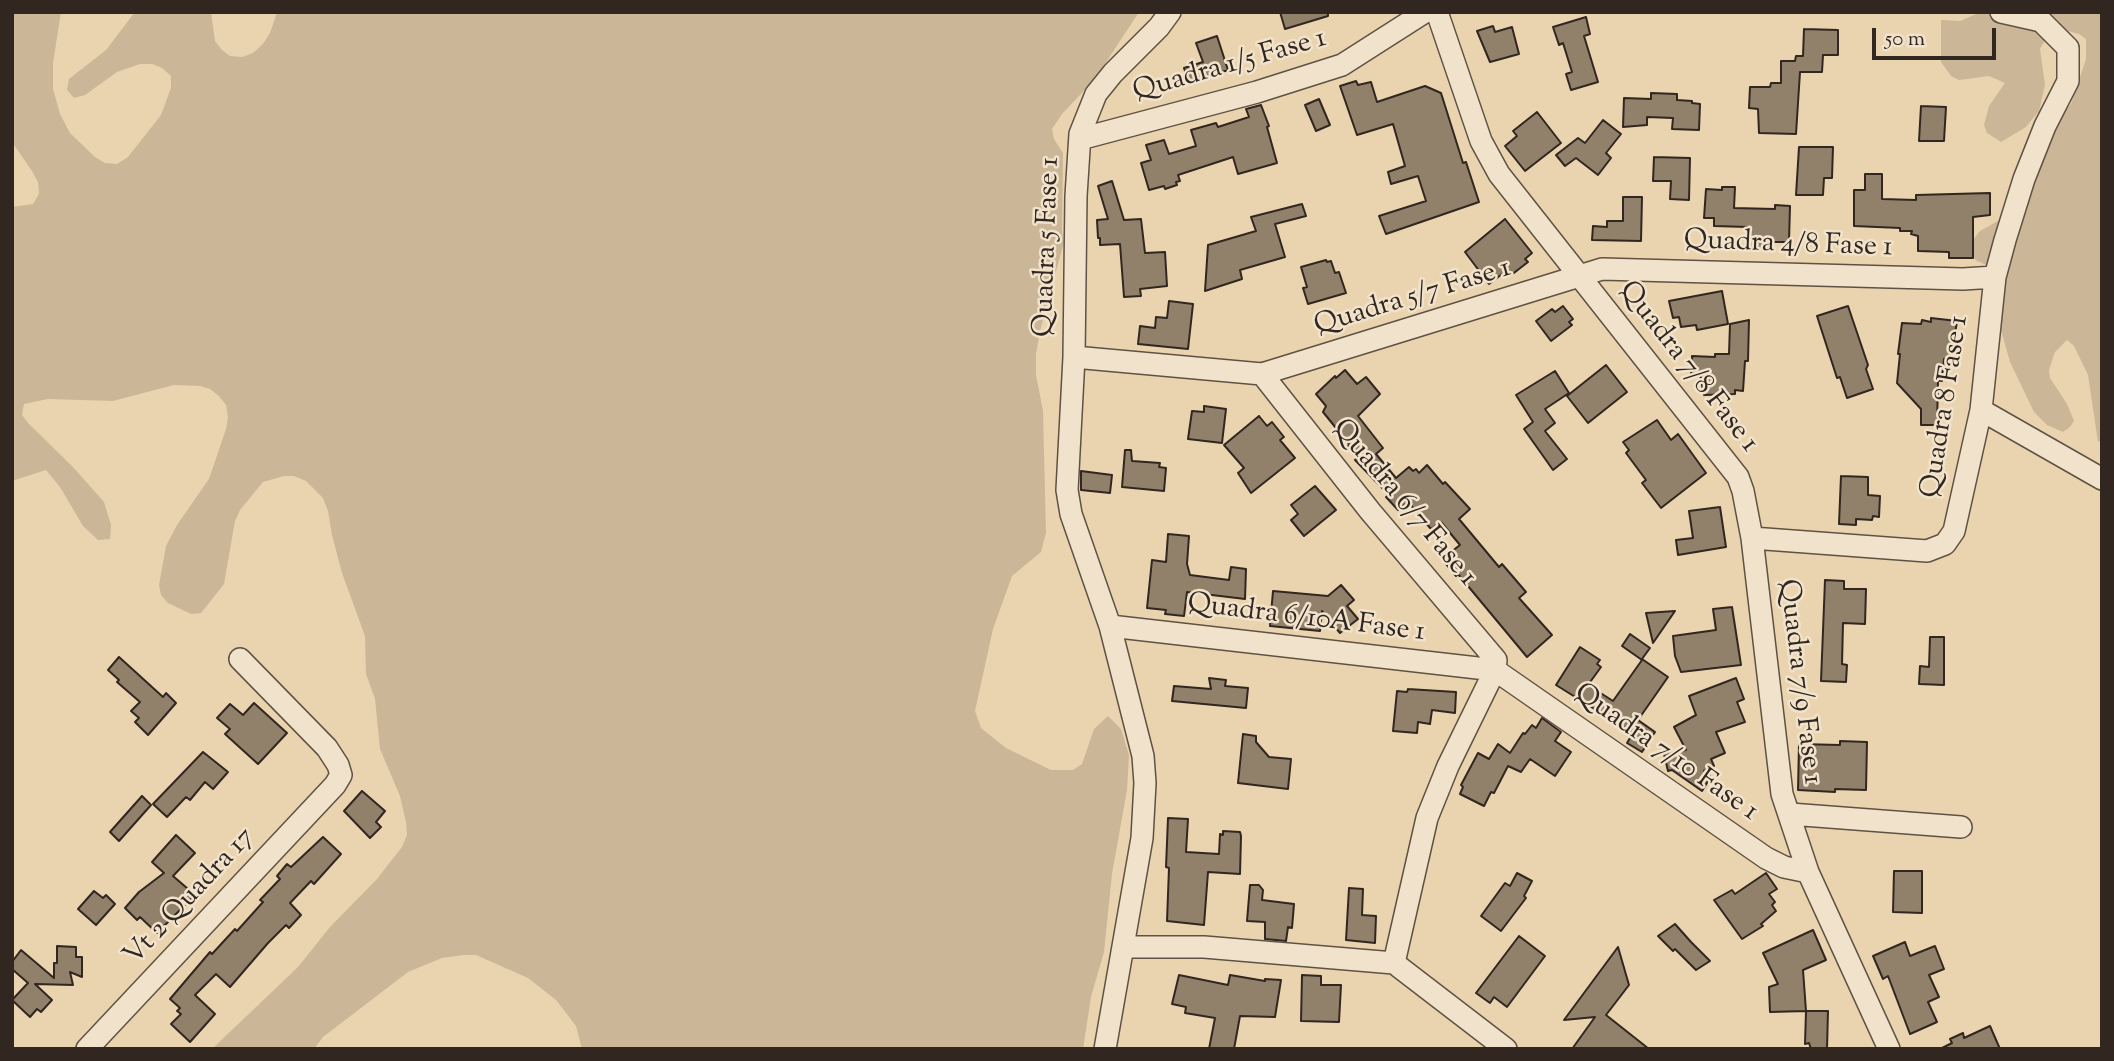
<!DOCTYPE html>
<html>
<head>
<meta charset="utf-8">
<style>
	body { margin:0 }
	#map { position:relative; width:2114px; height:1061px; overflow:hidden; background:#ead4af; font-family:"Sorts Mill Goudy",serif }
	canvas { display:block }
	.frame { position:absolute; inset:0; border:14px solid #312620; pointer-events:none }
	.scale { position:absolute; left:1872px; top:28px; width:124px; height:32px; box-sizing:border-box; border:4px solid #312620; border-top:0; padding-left:9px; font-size:21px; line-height:24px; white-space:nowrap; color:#312620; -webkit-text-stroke:5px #f1e3cb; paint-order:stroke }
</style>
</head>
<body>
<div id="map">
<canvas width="2114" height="1061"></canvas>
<div class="frame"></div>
<div class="scale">50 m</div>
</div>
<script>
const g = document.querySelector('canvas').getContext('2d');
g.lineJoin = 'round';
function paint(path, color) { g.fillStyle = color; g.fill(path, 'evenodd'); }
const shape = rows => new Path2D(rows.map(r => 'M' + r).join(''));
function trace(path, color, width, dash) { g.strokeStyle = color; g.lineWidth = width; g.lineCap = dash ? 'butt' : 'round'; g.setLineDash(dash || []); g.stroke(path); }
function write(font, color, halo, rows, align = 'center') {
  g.font = font + ' "Sorts Mill Goudy",serif'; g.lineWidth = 5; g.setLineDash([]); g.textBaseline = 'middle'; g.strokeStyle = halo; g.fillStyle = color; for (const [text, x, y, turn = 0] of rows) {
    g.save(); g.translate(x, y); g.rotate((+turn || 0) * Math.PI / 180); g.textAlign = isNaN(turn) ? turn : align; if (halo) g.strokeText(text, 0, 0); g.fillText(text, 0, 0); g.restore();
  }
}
const green = shape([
	[12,12,61,12,53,63,53,89,60,114,70,133,95,157,105,163,117,164,128,157,161,115,171,88,171,76,162,68,152,64,140,64,117,72,85,95,74,98,67,90,69,79,106,50,135,12,211,12,215,41,222,50,230,56,242,57,253,53,263,44,270,33,277,12,1139,12,1095,79,1062,114,1052,129,1054,139,1063,153,1062,232,1064,242,1040,331,1036,354,1036,375,1043,411,1046,533,1041,552,1012,576,993,629,975,711,981,728,1006,748,1051,770,1073,770,1082,764,1094,729,1108,716,1121,729,1129,755,1127,790,1112,874,1104,952,1091,997,1083,1049,582,1049,576,1026,556,1000,528,978,476,955,464,955,442,958,408,972,323,1037,314,1049,212,1049,298,967,330,927,377,879,402,847,407,835,406,822,400,796,380,749,375,699,366,674,365,636,342,573,332,535,328,511,323,498,306,481,294,476,284,476,263,482,240,510,235,521,224,584,201,613,191,614,168,603,161,595,159,585,166,546,177,525,209,479,226,429,228,417,226,405,219,396,210,389,200,386,174,385,113,401,48,399,24,404,22,415,29,424,73,467,104,502,111,525,110,539,98,540,83,526,60,487,46,470,12,481,12,207,33,204,39,194,38,182,32,171,12,142],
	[1981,12,2102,12,2102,440,2098,442,2088,375,2074,346,2067,340,2055,352,2049,370,2050,378,2067,404,2074,421,2070,427,2063,432,2047,425,2034,412,2010,362,1992,298,2002,272,1977,261,1970,255,1968,246,1980,231,2005,217,2041,143,2071,104,2086,59,2086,39,2079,34,2060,29,2050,32,2040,49,2045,85,2039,111,2026,127,2001,142,1987,133,1984,125,1989,106,2005,83,1989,76,1959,80,1951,76,1941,62,1941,20,1960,21]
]);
const building = shape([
	[1280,12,1328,12,1328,16,1285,29,1280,12],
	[1586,17,1590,34,1584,36,1598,82,1571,90,1566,74,1572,72,1563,43,1559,45,1553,27,1586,17],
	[1493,26,1495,32,1512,27,1519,54,1490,62,1477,31,1493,26],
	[1804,29,1838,30,1838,55,1823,55,1822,72,1800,72,1796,134,1759,133,1758,109,1749,108,1750,87,1770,87,1771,83,1781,83,1781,61,1795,61,1796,56,1803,56,1804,29],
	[1217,36,1228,70,1189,83,1184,68,1203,62,1196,43,1217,36],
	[1356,81,1358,85,1371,82,1377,102,1425,86,1441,93,1463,163,1466,162,1479,202,1386,234,1379,216,1426,201,1418,176,1391,184,1388,172,1405,166,1393,124,1357,135,1340,86,1356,81],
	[1651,93,1677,94,1677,100,1692,101,1692,103,1700,104,1699,130,1672,129,1673,118,1647,117,1647,125,1623,127,1624,98,1651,99,1651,93],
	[1319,99,1330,125,1316,131,1305,105,1319,99],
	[1261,105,1269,126,1267,127,1277,163,1238,174,1233,157,1178,175,1180,181,1176,182,1177,185,1165,189,1164,186,1149,190,1141,163,1151,160,1146,145,1164,140,1169,154,1196,146,1191,130,1216,123,1218,127,1249,117,1246,109,1261,105],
	[1921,106,1946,107,1944,141,1919,141,1921,106],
	[1537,112,1561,143,1525,171,1505,146,1517,136,1513,131,1537,112],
	[1603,120,1621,134,1606,153,1611,158,1598,175,1576,158,1565,166,1556,155,1578,138,1585,143,1603,120],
	[1799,147,1833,147,1832,178,1824,178,1823,195,1796,195,1799,147],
	[1654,157,1690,158,1689,200,1670,199,1671,181,1653,181,1654,157],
	[1865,174,1882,174,1882,199,1916,200,1916,195,1990,193,1990,215,1973,217,1973,258,1949,258,1949,252,1918,251,1918,236,1911,234,1912,231,1900,231,1900,228,1854,226,1854,190,1865,190,1865,174],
	[1112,181,1124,220,1141,219,1145,253,1165,252,1167,286,1140,289,1141,296,1124,297,1120,244,1100,245,1100,238,1098,238,1097,220,1108,219,1098,186,1112,181],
	[1722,187,1735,187,1734,208,1775,209,1775,205,1790,206,1789,242,1766,242,1766,249,1748,249,1748,227,1714,226,1714,218,1704,218,1706,189,1722,190,1722,187],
	[1623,197,1642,197,1641,241,1592,240,1593,226,1607,227,1607,221,1623,221,1623,197],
	[1302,204,1306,216,1275,224,1285,257,1240,270,1242,279,1205,291,1208,245,1256,231,1251,217,1302,204],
	[1505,219,1532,253,1525,259,1528,262,1510,276,1506,271,1489,284,1465,252,1505,219],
	[1326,260,1327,262,1331,261,1335,273,1339,272,1346,293,1308,304,1303,288,1307,287,1301,267,1326,260],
	[1722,291,1728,324,1697,330,1696,325,1681,327,1679,317,1673,318,1669,301,1722,291],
	[1169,301,1193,304,1188,349,1138,344,1140,326,1155,328,1156,317,1167,318,1169,301],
	[1563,306,1573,319,1569,322,1572,325,1551,341,1536,321,1552,309,1555,312,1563,306],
	[1848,306,1868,365,1866,369,1873,389,1847,398,1840,377,1837,378,1817,316,1848,306],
	[1931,318,1957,321,1955,334,1959,341,1954,348,1952,359,1944,359,1942,381,1938,380,1937,425,1921,425,1921,409,1897,383,1900,354,1898,354,1902,323,1921,324,1922,320,1931,322,1931,318],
	[1749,320,1748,361,1745,361,1743,391,1735,390,1735,394,1704,395,1700,375,1691,374,1692,356,1715,357,1715,354,1729,354,1730,324,1749,320],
	[1606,365,1627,392,1588,423,1567,396,1606,365],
	[1345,370,1357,384,1366,377,1380,394,1358,416,1383,448,1376,454,1396,478,1409,467,1413,471,1416,469,1419,473,1427,465,1443,484,1445,482,1470,509,1459,519,1499,567,1502,564,1526,592,1519,598,1552,635,1527,657,1458,574,1456,576,1442,559,1460,545,1441,522,1431,529,1408,502,1398,510,1386,497,1389,495,1355,460,1357,458,1348,447,1349,444,1323,412,1326,406,1316,394,1335,376,1336,378,1345,370],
	[1555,371,1569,393,1545,409,1555,423,1545,431,1567,459,1553,470,1524,429,1533,422,1516,395,1555,371],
	[1204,406,1226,409,1222,443,1188,439,1192,411,1204,412,1204,406],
	[1259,416,1267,426,1272,422,1284,437,1280,440,1295,458,1251,493,1238,473,1244,468,1224,445,1259,416],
	[1657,420,1671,440,1678,434,1706,473,1661,508,1642,483,1646,480,1626,453,1629,450,1623,442,1657,420],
	[1125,450,1131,450,1132,461,1160,463,1159,467,1166,468,1164,491,1122,487,1125,450],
	[1081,471,1112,475,1110,493,1081,490,1081,471],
	[1841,476,1868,477,1868,495,1880,496,1879,517,1873,516,1872,520,1856,519,1856,525,1839,524,1841,476],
	[1315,486,1336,510,1304,536,1291,520,1298,514,1291,505,1315,486],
	[1720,507,1726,547,1678,555,1676,540,1693,538,1689,511,1720,507],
	[1168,534,1189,536,1187,564,1190,575,1229,580,1231,567,1246,569,1245,599,1187,592,1184,616,1165,614,1166,610,1147,608,1152,560,1166,562,1168,534],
	[1825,580,1844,581,1844,589,1866,589,1865,624,1843,623,1842,664,1847,665,1846,682,1821,681,1825,580],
	[1341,585,1354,600,1347,606,1358,619,1340,633,1322,611,1320,631,1270,626,1273,591,1328,596,1341,585],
	[1732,607,1741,665,1681,672,1675,656,1673,636,1716,630,1713,609,1732,607],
	[1675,611,1653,643,1646,613,1675,611],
	[1630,634,1650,648,1642,659,1668,677,1638,720,1655,732,1642,752,1627,743,1633,733,1556,685,1580,647,1600,660,1597,664,1601,667,1588,685,1613,701,1642,660,1622,646,1630,634],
	[1930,637,1944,637,1944,685,1919,684,1920,666,1929,667,1930,637],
	[119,657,163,697,166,693,176,703,148,735,135,722,139,718,131,711,140,702,117,682,119,680,108,670,119,657],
	[1209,678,1226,680,1225,686,1248,688,1246,708,1172,701,1174,686,1211,689,1209,678],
	[1736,678,1744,699,1737,702,1745,722,1716,732,1725,753,1711,759,1714,766,1704,771,1710,775,1710,778,1702,791,1672,770,1668,771,1664,754,1686,750,1674,727,1696,715,1689,696,1736,678],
	[1408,689,1456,692,1455,713,1432,710,1430,724,1418,722,1417,733,1393,731,1397,691,1407,692,1408,689],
	[254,703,287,733,258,764,225,734,230,729,217,718,230,704,243,715,254,703],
	[1542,718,1561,732,1555,741,1571,752,1555,776,1530,759,1521,772,1508,766,1494,793,1491,792,1484,806,1460,794,1463,787,1461,785,1478,753,1489,759,1498,744,1510,753,1523,733,1525,734,1532,725,1536,728,1542,718],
	[1243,734,1256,736,1256,742,1269,757,1291,759,1288,789,1238,783,1243,734],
	[1840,741,1867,742,1866,790,1835,789,1835,792,1798,790,1799,744,1840,745,1840,741],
	[203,752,228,772,213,789,205,782,190,800,186,797,167,817,153,804,203,752],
	[362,791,385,811,376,822,381,827,370,838,344,811,362,791],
	[142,796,151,805,119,841,110,832,142,796],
	[1168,818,1188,819,1186,852,1219,854,1220,834,1223,835,1223,831,1240,832,1241,836,1240,874,1208,872,1204,925,1167,921,1169,868,1166,867,1168,818],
	[176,835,195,853,173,876,195,895,157,933,140,917,137,920,125,908,139,892,164,873,152,862,176,835],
	[323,837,341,854,314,884,311,881,290,903,301,915,289,928,286,925,268,943,230,987,216,974,195,995,215,1014,190,1042,171,1024,181,1014,177,1011,180,1008,170,999,210,952,212,954,235,929,237,931,263,902,260,900,280,879,277,876,287,864,291,867,323,837],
	[1894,871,1922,871,1922,913,1893,912,1894,871],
	[1517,873,1532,881,1524,896,1526,898,1501,931,1481,916,1505,883,1510,886,1517,873],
	[1766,873,1777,889,1769,894,1775,902,1772,905,1776,911,1761,924,1763,926,1742,939,1714,900,1732,890,1735,894,1766,873],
	[1250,885,1259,885,1263,890,1262,900,1294,904,1292,928,1288,927,1286,941,1265,939,1265,922,1247,921,1250,885],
	[1349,888,1363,889,1362,915,1376,916,1375,943,1346,940,1349,888],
	[94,891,103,898,106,895,115,904,96,925,78,909,94,891],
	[1675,924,1691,942,1710,961,1696,970,1675,949,1673,951,1658,936,1675,924],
	[1813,930,1826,960,1803,970,1806,1011,1770,1012,1769,987,1778,984,1763,953,1813,930],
	[1519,936,1545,956,1507,1007,1494,997,1490,1003,1476,993,1519,936],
	[1905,942,1910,956,1935,946,1944,969,1929,975,1939,997,1928,1002,1937,1022,1910,1034,1888,976,1883,979,1873,956,1905,942],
	[57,946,76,947,76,957,82,957,82,977,70,972,73,985,35,984,52,1000,41,1012,37,1009,30,1017,12,1000,28,983,12,969,12,962,21,950,54,978,54,963,57,963,57,946],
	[1618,947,1629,985,1606,1015,1649,1049,1572,1049,1595,1017,1564,1020,1618,947],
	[1179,975,1228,985,1230,975,1265,981,1265,979,1281,980,1275,1017,1240,1016,1234,1049,1209,1049,1215,1018,1185,1013,1186,1007,1172,1004,1179,975],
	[1302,975,1321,976,1321,985,1341,985,1339,1022,1301,1021,1302,975],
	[1806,1011,1828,1011,1827,1049,1811,1049,1809,1043,1805,1044,1806,1011],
	[1990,1026,2000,1049,1940,1049,1952,1043,1950,1039,1963,1033,1964,1038,1990,1026]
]);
const minor = shape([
	[1437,12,1481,141,1499,174,1738,477,1743,491,1752,538,1782,794,1808,872,1889,1049],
	[1080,139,1257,92,1342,65,1425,12],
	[1074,357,1262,374,1602,269,1963,279,1995,277],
	[1262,374,1370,511,1496,660,1495,670,1448,766,1427,818,1394,963],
	[1981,410,2102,479],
	[1752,538,1927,551,1945,544,1954,531,1981,410,1995,277,2005,240,2024,179,2045,126,2068,81,2068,48,2041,21,2001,12],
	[1110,626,1495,670,1766,858,1784,867,1808,872],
	[1790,814,1961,827],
	[1124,947,1204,947,1394,963],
	[1394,963,1506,1049],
	[87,1049,335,785,341,775,338,765,327,748,240,659],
	[1105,1049,1142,838,1145,783,1143,756,1110,626,1071,514,1067,490,1074,357,1076,196,1080,134,1096,94,1113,73,1159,27,1170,12]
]);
const streetNames = [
	["Quadra 1/5 Fase 1",1230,67,-16],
	["Quadra 4/8 Fase 1",1788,246,2],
	["Quadra 5 Fase 1",1049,247,-88],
	["Quadra 5/7 Fase 1",1413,299,-17],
	["Quadra 7/8 Fase 1",1687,368,52],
	["Quadra 8 Fase 1",1947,407,-81],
	["Quadra 6/7 Fase 1",1403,504,50],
	["Quadra 6/10A Fase 1",1306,620,7],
	["Quadra 7/9 Fase 1",1798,682,83],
	["Quadra 7/10 Fase 1",1665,754,35],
	["Vt 2 Quadra 17",191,898,-47]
];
paint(green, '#cbb697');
paint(building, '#91806a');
trace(building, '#312620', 2);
trace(minor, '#5f5244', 24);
trace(minor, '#f1e3cb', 21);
write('28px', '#312620', '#f1e3cb', streetNames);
</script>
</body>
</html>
